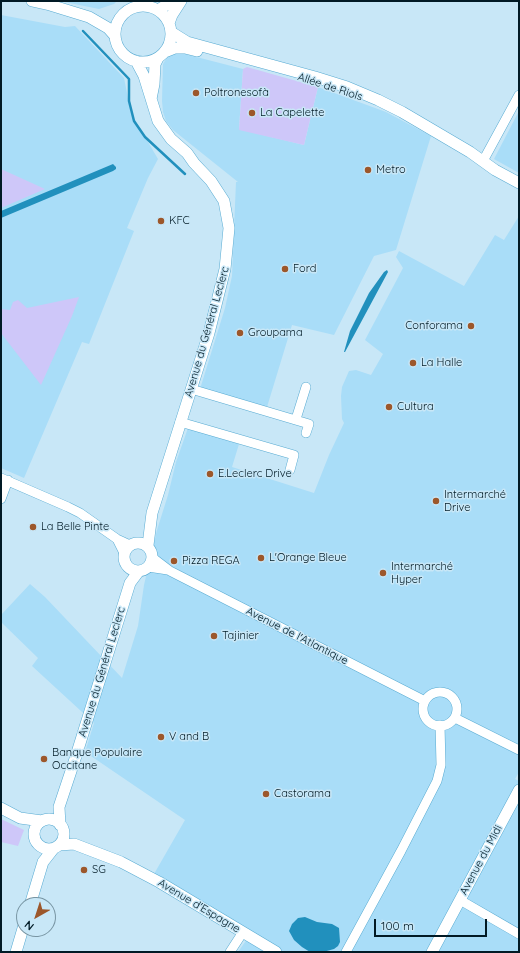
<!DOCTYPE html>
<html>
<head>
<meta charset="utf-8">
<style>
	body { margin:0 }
	#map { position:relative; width:520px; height:953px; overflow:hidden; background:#c8e7f7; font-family:Quicksand,sans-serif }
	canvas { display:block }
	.frame { position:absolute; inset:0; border:2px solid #011a25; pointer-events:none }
	.north { position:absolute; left:16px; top:897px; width:40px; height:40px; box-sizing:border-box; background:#c8e7f7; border:1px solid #7895a3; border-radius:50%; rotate:219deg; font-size:11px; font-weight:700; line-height:16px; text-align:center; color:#011a25 }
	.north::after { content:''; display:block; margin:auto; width:14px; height:18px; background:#9c572b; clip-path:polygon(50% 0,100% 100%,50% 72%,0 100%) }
	.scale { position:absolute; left:374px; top:919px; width:113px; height:18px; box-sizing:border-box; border:2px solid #011a25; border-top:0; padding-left:5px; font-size:12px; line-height:14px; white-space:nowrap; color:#011a25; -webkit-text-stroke:3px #c8e7f7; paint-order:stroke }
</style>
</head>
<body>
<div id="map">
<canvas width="520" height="953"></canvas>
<div class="frame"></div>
<div class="north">N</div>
<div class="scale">100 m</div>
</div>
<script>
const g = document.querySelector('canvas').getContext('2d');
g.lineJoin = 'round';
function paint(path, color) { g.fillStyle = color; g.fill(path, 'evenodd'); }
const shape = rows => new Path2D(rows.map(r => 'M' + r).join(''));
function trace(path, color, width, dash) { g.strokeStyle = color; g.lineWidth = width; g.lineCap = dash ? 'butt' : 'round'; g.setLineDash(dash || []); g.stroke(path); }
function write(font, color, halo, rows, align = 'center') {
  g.font = font + ' Quicksand,sans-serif'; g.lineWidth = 3; g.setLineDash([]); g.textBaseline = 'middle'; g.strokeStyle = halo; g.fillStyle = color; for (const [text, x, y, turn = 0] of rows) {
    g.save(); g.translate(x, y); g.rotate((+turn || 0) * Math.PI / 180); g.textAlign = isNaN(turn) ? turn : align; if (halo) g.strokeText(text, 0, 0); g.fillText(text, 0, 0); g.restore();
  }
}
const built = shape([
	[60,1,117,1,114,4,99,9],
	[1,15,65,27,75,26,124,78,131,113,158,159,148,178,127,228,134,231,89,344,82,342,24,478,1,468],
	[181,53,243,69,239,129,304,145,318,87,386,112,431,136,396,250,374,256,334,335,292,325,267,407,200,389,225,308,232,276,236,182,238,182,173,130,166,121,163,112,162,101,163,64,168,56,173,54],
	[519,111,519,173,494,159],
	[519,216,519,772,515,779,519,781,519,952,238,952,252,932,154,874,185,820,85,752,94,723,32,666,38,658,1,622,1,615,30,584,45,597,122,678,138,626,144,585,157,530,168,495,176,462,188,428,239,444,232,467,314,493,329,455,344,423,342,419,341,396,342,387,349,371,356,370,371,375,383,354,365,340,403,268,396,257,399,251,464,286,495,235,504,240]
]);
const green = shape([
	[247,67,318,87,304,145,239,130,243,69],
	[1,169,45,189,1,208],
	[79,297,72,316,41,385,1,333,1,309,10,310,13,302,18,300,27,308],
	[1,819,24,830,18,846,1,842]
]);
const water = shape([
	[113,164,116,167,116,169,113,171,1,218,1,211],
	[387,270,388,272,345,352,344,352,350,331,369,293,384,272],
	[305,917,317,922,332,924,339,928,340,942,338,946,334,949,323,952,310,952,302,947,294,940,289,931,292,924,298,918]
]);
const stream = shape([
	[83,31,129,79,129,101,134,121,145,137,185,174]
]);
const minor = shape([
	[483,161,519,95],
	[191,389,309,424,306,433],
	[296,419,306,387],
	[180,422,294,455,290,470],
	[1,478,68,507,80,513,117,539,130,545],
	[1,499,8,480],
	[117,539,124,553],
	[153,558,170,571,425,701],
	[148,567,168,570],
	'423 709a17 17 0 1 1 34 0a17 17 0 1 1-34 0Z',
	[455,718,519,750],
	[460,900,519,934],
	[230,952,243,932],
	[346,952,401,851,437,781,441,765,440,725]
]);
const tertiary = shape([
	[32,1,50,5,89,17,108,28,115,36],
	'115 34a28 28 0 1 1 56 0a28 28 0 1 1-56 0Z',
	[158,10,173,1],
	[169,23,172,15,181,1],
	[171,32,187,42,315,77,347,87,378,100,402,112,470,152,495,170,519,183],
	[165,52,175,48,185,48,197,51],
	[136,61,144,76,158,121,171,139,187,153,194,163,211,181,224,201,229,228,225,269,209,333,152,513,148,545],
	[151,99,154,84,155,64,158,58],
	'124 557a14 14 0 1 1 28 0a14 14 0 1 1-28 0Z',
	[1,808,20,818,42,821],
	'34 834a15 15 0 1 1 30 0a15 15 0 1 1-30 0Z',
	[60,825,59,807,76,756,130,583,139,571],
	[59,845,74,844,121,862,159,882,276,952],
	[30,905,43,862,54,848],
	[16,952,24,925],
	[432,952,519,790]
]);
const markers = [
	[196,93,4,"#9c572b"],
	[252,113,4,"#9c572b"],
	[368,170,4,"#9c572b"],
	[161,221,4,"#9c572b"],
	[285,269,4,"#9c572b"],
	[471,326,4,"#9c572b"],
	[240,333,4,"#9c572b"],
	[413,363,4,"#9c572b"],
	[389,407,4,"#9c572b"],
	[210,474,4,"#9c572b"],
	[436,501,4,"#9c572b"],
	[33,527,4,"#9c572b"],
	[261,558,4,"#9c572b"],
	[174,561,4,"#9c572b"],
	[383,573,4,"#9c572b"],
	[214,636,4,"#9c572b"],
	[161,737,4,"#9c572b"],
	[44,759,4,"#9c572b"],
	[266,794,4,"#9c572b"],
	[84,870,4,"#9c572b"]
];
const streetNames = [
	["Allée de Riols",330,87,18],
	["Avenue du Général Leclerc",207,332,-74],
	["Avenue de l'Atlantique",297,636,27],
	["Avenue du Général Leclerc",102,672,-73],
	["Avenue du Midi",481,860,-62],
	["Avenue d'Espagne",199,906,31]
];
const poiNames = [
	["Poltronesofà",204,93],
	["La Capelette",260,113],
	["Metro",376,170],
	["KFC",169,221],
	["Ford",293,269],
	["Conforama",463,326,"right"],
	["Groupama",248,333],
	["La Halle",421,363],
	["Cultura",397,407],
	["E.Leclerc Drive",218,474],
	["Intermarché",444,495],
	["Drive",444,508],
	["La Belle Pinte",41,527],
	["L'Orange Bleue",269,558],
	["Pizza REGA",182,561],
	["Intermarché",391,567],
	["Hyper",391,580],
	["Tajinier",222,636],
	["V and B",169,737],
	["Banque Populaire",52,753],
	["Occitane",52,766],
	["Castorama",274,794],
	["SG",92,870]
];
paint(built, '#a9ddf8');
paint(green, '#cec7f9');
paint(water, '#2190bd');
trace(stream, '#2190bd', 2.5);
trace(minor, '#58abd2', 10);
trace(tertiary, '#58abd2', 12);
trace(minor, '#fff', 9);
trace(tertiary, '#fff', 11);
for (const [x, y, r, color] of markers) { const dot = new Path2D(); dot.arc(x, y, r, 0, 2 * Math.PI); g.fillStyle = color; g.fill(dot); trace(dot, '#c8e7f7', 1.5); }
write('11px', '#011a25', '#c8e7f7', streetNames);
write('11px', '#011a25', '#c8e7f7', poiNames, 'left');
</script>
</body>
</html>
